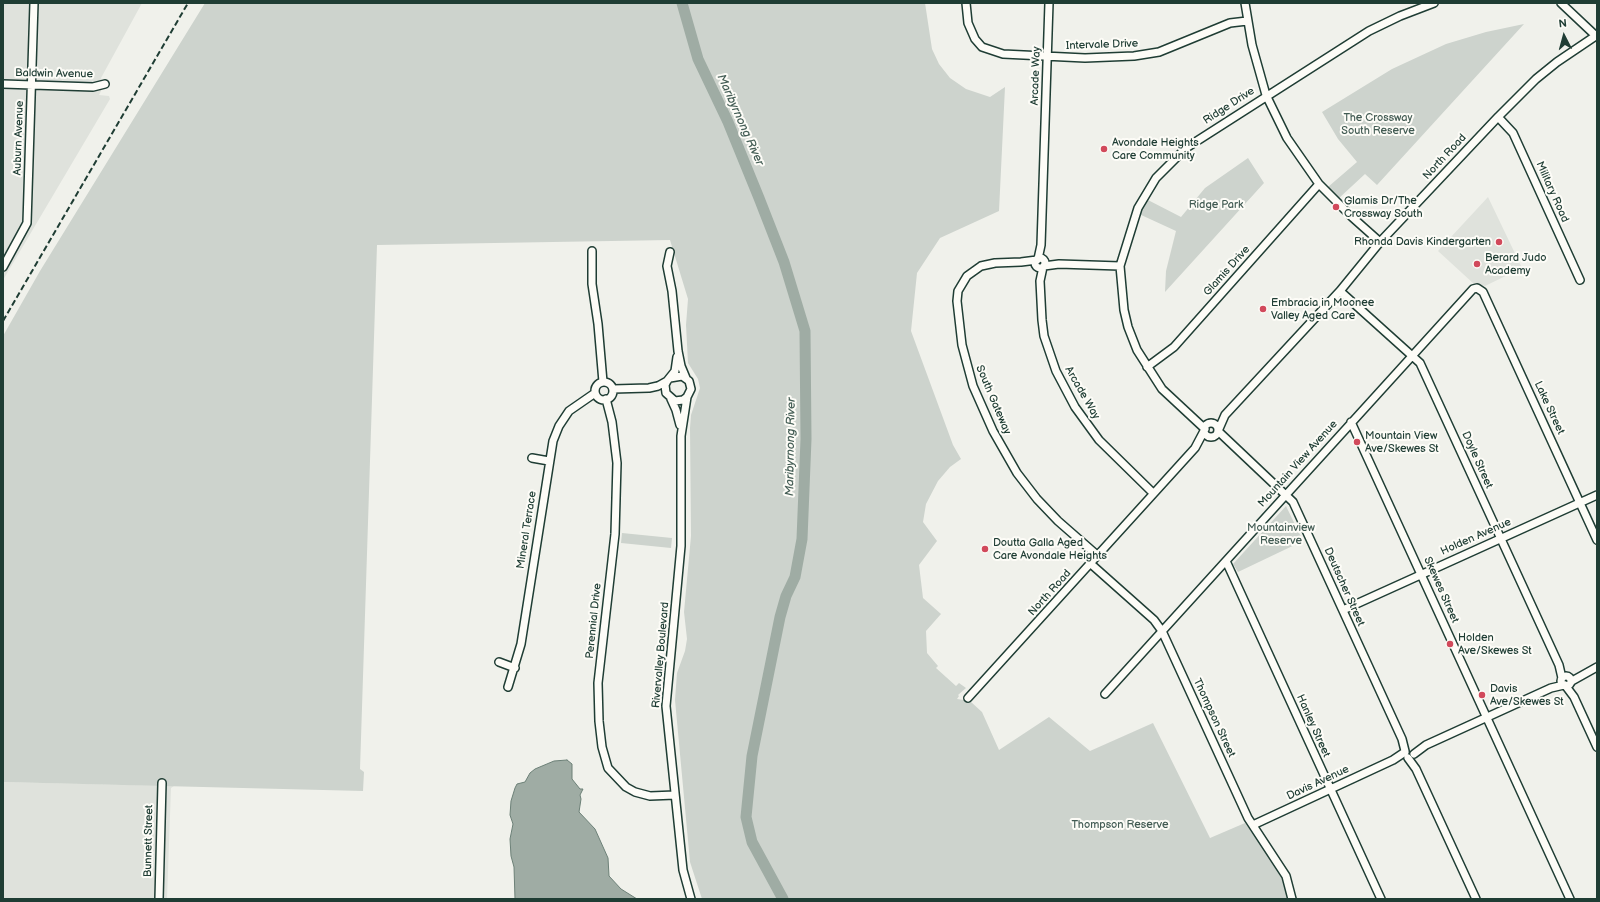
<!DOCTYPE html>
<html>
<head>
<meta charset="utf-8">
<style>
	body { margin:0 }
	#map { position:relative; width:1600px; height:902px; overflow:hidden; background:#f0f1eb; font-family:"Balsamiq Sans",sans-serif }
	canvas { display:block }
	.frame { position:absolute; inset:0; border:4px solid #1f3d34; pointer-events:none }
	.north { position:absolute; left:1544px; top:16px; width:40px; height:40px; -webkit-text-stroke:3px #fdfcf7; paint-order:stroke; rotate:354deg; font-size:11px; font-weight:700; line-height:16px; text-align:center; color:#1f3d34 }
	.north::after { content:''; display:block; margin:auto; width:14px; height:18px; background:#1f3d34; clip-path:polygon(50% 0,100% 100%,50% 72%,0 100%) }
</style>
</head>
<body>
<div id="map">
<canvas width="1600" height="902"></canvas>
<div class="frame"></div>
<div class="north">N</div>
</div>
<script>
const g = document.querySelector('canvas').getContext('2d');
g.lineJoin = 'round';
function paint(path, color) { g.fillStyle = color; g.fill(path, 'evenodd'); }
const shape = rows => new Path2D(rows.map(r => 'M' + r).join(''));
function trace(path, color, width, dash) { g.strokeStyle = color; g.lineWidth = width; g.lineCap = dash ? 'butt' : 'round'; g.setLineDash(dash || []); g.stroke(path); }
function write(font, color, halo, rows, align = 'center') {
  g.font = font + ' "Balsamiq Sans",sans-serif'; g.lineWidth = 4; g.setLineDash([]); g.textBaseline = 'middle'; g.strokeStyle = halo; g.fillStyle = color; for (const [text, x, y, turn = 0] of rows) {
    g.save(); g.translate(x, y); g.rotate((+turn || 0) * Math.PI / 180); g.textAlign = isNaN(turn) ? turn : align; if (halo) g.strokeText(text, 0, 0); g.fillText(text, 0, 0); g.restore();
  }
}
const built = shape([
	[3,3,142,3,101,78,102,81,105,80,107,86,102,89,99,95,109,96,110,99,3,280],
	[1488,197,1522,268,1485,286,1474,284,1438,251],
	[3,782,174,786,171,788,167,899,3,899]
]);
const green = shape([
	[205,3,925,3,932,49,939,64,950,78,966,89,990,97,1005,87,999,211,940,238,917,273,911,331,953,445,961,459,950,467,938,481,926,504,923,522,937,541,919,565,923,598,941,614,926,631,927,653,938,666,936,668,956,686,959,683,966,688,958,695,959,696,957,699,964,700,967,703,971,702,982,712,999,750,1049,717,1090,751,1153,723,1210,838,1245,823,1283,875,1288,899,702,899,690,862,675,700,677,673,685,651,687,639,684,612,691,536,690,428,691,415,700,388,698,379,688,363,686,325,688,299,670,240,377,245,360,769,364,772,363,791,3,782,3,336,40,271],
	[1524,24,1377,185,1365,174,1338,199,1328,187,1357,162,1338,139,1322,112,1392,69,1446,44,1486,32],
	[1248,158,1264,183,1165,292,1166,271,1176,231,1139,214,1146,199,1181,217,1205,188],
	[1286,506,1303,541,1238,572,1233,564],
	[622,533,672,538,671,548,621,543]
]);
const water = shape([
	[567,760,572,764,572,779,580,789,583,789,580,795,581,799,579,812,595,829,608,858,609,876,621,889,637,899,515,899,514,867,511,856,510,839,513,824,510,815,511,801,515,788,517,784,525,782,530,773,535,769,554,761,567,760]
]);
const river = shape([
	[682,3,698,59,728,122,759,198,784,262,805,331,806,439,802,539,795,577,786,596,780,617,752,756,746,817,752,842,783,899]
]);
const minor = shape([
	[966,3,968,23,975,39,982,47,1003,54,1085,58,1134,56,1159,52,1230,23,1247,21],
	[1245,3,1252,45,1266,95,1287,138,1319,184,1352,217,1380,242],
	[1561,3,1596,36],
	[3,84,93,87,105,84],
	[1498,117,1513,133,1580,280],
	[592,251,592,284,598,324,603,382],
	[670,252,667,266,672,291,678,351,681,366,686,378],
	'1035 263a5 5 0 1 1 10 0a5 5 0 1 1-10 0Z',
	[1038,259,1041,245,1049,3],
	[1037,260,1021,262,995,263,981,266,967,276,958,291,957,301,962,345,973,386,993,431,1017,473,1037,499,1058,521,1098,556],
	[1044,266,1059,264,1120,266],
	[3,267,27,223,34,3],
	[1043,267,1040,281,1042,320,1044,336,1056,371,1075,407,1099,440,1153,493],
	[1340,291,1420,363,1559,665,1562,678],
	[1147,367,1174,347,1319,184],
	[670,378,682,376,689,381,691,389,687,397,683,400,675,401,666,393,665,385,667,381,675,371,677,357],
	'595 391a9 9 0 1 1 18 0a9 9 0 1 1-18 0Z',
	[613,389,649,388,658,386,667,381],
	[687,397,681,436,681,546,666,706,683,870,691,899],
	[606,399,612,422,617,463,615,534,598,683,599,721,602,747,608,768,626,787,635,792,650,796,675,795],
	[671,399,676,410,680,425],
	[1351,422,1570,899],
	'1204 430a7 7 0 1 1 14 0a7 7 0 1 1-14 0Z',
	[1205,429,1162,389,1137,350,1128,327,1124,310,1120,266,1138,208,1156,178,1186,148,1369,31,1400,16,1434,3],
	[1218,431,1225,415,1340,291,1380,242,1498,117,1536,79,1557,62,1597,35],
	[1218,431,1293,502,1402,739,1405,751],
	[532,458,549,461],
	[1226,561,1381,899],
	[1091,564,1154,620,1162,631,1248,818,1286,876,1292,899],
	[1343,610,1597,495],
	[499,662,515,668],
	'1561 681a5 5 0 1 1 10 0a5 5 0 1 1-10 0Z',
	[1572,681,1597,667],
	[1565,685,1574,697,1597,747],
	[508,687,521,644,553,441,559,426,569,411,595,393],
	[1105,694,1473,289,1477,288,1483,292,1597,540],
	[968,698,1195,448,1204,431],
	[1414,754,1426,745,1551,688,1564,685],
	[1408,758,1416,769,1476,899],
	[1253,825,1393,760,1405,752],
	[159,899,162,783]
]);
const rail = shape([
	[3,321,188,3]
]);
const markers = [
	[1104,149,4,"#d1495b"],
	[1336,207,4,"#d1495b"],
	[1499,242,4,"#d1495b"],
	[1477,264,4,"#d1495b"],
	[1263,309,4,"#d1495b"],
	[1357,442,4,"#d1495b"],
	[985,549,4,"#d1495b"],
	[1450,644,4,"#d1495b"],
	[1482,695,4,"#d1495b"]
];
const streetNames = [
	["Intervale Drive",1102,45,-2],
	["Baldwin Avenue",54,74,1],
	["Arcade Way",1036,76,-88],
	["Ridge Drive",1229,106,-33],
	["Auburn Avenue",19,138,-88],
	["North Road",1445,157,-47],
	["Military Road",1552,192,66],
	["Glamis Drive",1227,271,-48],
	["Arcade Way",1082,393,60],
	["South Gateway",993,400,67],
	["Lake Street",1549,408,65],
	["Doyle Street",1477,460,66],
	["Mountain View Avenue",1298,464,-48],
	["Mineral Terrace",527,530,-81],
	["Holden Avenue",1476,537,-24],
	["Deutscher Street",1344,587,66],
	["Skewes Street",1441,590,66],
	["North Road",1050,593,-48],
	["Perennial Drive",594,621,-84],
	["Rivervalley Boulevard",661,655,-85],
	["Thompson Street",1214,718,65],
	["Hanley Street",1313,726,66],
	["Davis Avenue",1318,783,-25],
	["Bunnett Street",149,841,-89]
];
const parkNames = [
	["The Crossway",1378,118],
	["South Reserve",1378,131],
	["Ridge Park",1216,205],
	["Mountainview",1281,528],
	["Reserve",1281,541],
	["Thompson Reserve",1120,825]
];
const poiNames = [
	["Avondale Heights",1112,143],
	["Care Community",1112,156],
	["Glamis Dr/The",1344,201],
	["Crossway South",1344,214],
	["Rhonda Davis Kindergarten",1491,242,"right"],
	["Berard Judo",1485,258],
	["Academy",1485,271],
	["Embracia in Moonee",1271,303],
	["Valley Aged Care",1271,316],
	["Mountain View",1365,436],
	["Ave/Skewes St",1365,449],
	["Doutta Galla Aged",993,543],
	["Care Avondale Heights",993,556],
	["Holden",1458,638],
	["Ave/Skewes St",1458,651],
	["Davis",1490,689],
	["Ave/Skewes St",1490,702]
];
const waterNames = [
	["Maribyrnong River",740,120,66],
	["Maribyrnong River",791,447,-89]
];
paint(built, '#dfe2dc');
paint(green, '#cdd3cd');
paint(water, '#9faca4');
trace(water, '#6c8077', 1);
trace(river, '#9faca4', 11);
trace(minor, '#1f3d34', 10);
trace(minor, '#fdfcf7', 7);
trace(rail, '#1f3d34', 2, [6, 3]);
for (const [x, y, r, color] of markers) { const dot = new Path2D(); dot.arc(x, y, r, 0, 2 * Math.PI); g.fillStyle = color; g.fill(dot); trace(dot, '#fdfcf7', 1.5); }
write('11px', '#1f3d34', '#fdfcf7', streetNames);
write('11px', '#425b53', '#fdfcf7', parkNames);
write('11px', '#1f3d34', '#fdfcf7', poiNames, 'left');
write('italic 12px', '#455e56', '#fdfcf7', waterNames);
</script>
</body>
</html>
